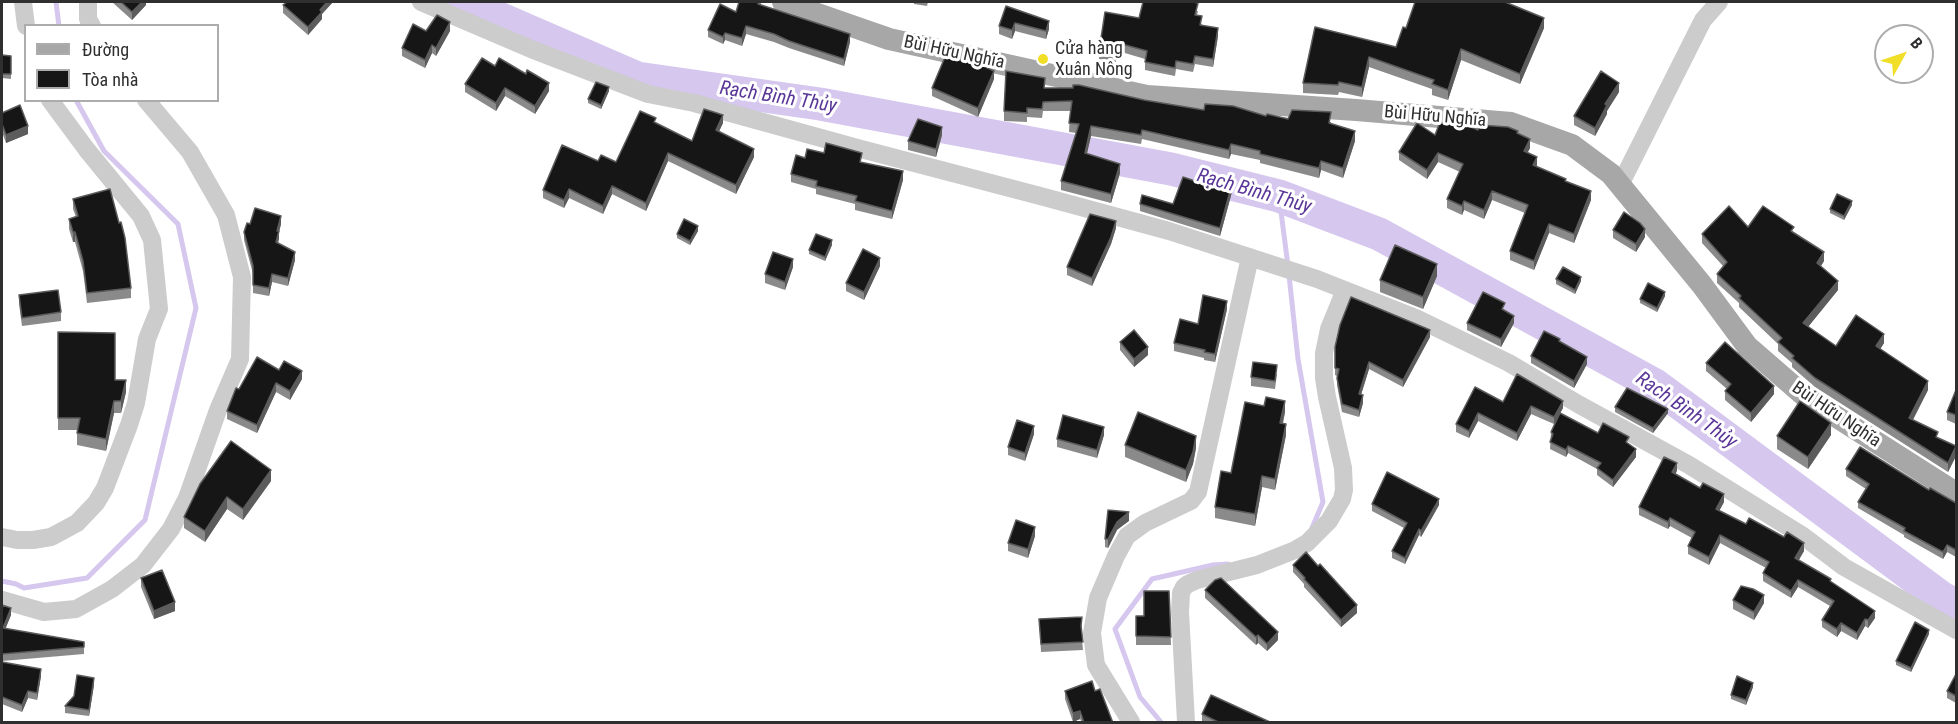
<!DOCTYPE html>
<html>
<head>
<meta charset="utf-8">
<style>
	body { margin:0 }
	#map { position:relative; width:1958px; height:724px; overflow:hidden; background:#fff; font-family:"Roboto Condensed",sans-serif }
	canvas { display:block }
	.frame { position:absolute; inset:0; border:3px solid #2f2f2f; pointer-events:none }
	.legend { position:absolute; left:24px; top:24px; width:195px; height:78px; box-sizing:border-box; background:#fff; border:2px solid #acacac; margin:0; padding:8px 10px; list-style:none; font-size:18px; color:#2f2f2f }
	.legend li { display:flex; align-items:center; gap:12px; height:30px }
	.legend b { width:30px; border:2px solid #acacac }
	.north { position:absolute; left:1874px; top:24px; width:60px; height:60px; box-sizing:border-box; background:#fff; border:2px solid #acacac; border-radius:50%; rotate:50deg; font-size:16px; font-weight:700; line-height:24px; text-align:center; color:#2f2f2f }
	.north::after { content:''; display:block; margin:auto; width:21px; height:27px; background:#f1de26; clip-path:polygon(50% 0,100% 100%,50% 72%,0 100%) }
</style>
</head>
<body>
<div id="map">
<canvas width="1958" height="724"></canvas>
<div class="frame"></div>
<ul class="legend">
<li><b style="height:8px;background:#a7a7a7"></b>Đường</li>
<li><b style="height:16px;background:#161616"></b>Tòa nhà</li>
</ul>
<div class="north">B</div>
</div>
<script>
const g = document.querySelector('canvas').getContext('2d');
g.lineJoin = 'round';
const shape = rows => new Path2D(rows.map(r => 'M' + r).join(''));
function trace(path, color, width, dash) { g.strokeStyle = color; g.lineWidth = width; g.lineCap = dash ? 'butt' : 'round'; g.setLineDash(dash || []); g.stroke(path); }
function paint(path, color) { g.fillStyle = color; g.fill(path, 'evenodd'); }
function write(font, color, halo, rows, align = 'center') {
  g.font = font + ' "Roboto Condensed",sans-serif'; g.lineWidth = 6; g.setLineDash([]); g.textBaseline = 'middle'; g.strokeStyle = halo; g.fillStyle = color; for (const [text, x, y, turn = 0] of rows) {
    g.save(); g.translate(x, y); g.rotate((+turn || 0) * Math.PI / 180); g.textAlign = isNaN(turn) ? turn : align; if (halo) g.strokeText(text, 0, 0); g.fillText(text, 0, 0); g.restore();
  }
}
const stream = shape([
	[56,2,59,26],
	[1279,196,1288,266],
	[1289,275,1298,359,1323,502,1312,528],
	[2,581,16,584,24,588,87,578,145,520,196,308,178,224,104,151,76,100],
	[1161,722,1140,697,1115,629,1152,579,1213,565,1228,564]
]);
const river = shape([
	[462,2,637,78,820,104,1171,169,1279,196,1379,234,1655,385,1942,598,1956,605]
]);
const minor = shape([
	[23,2,26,26],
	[88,2,88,19,92,26],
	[421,2,531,49,648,94,694,103,861,149,1044,197,1169,231,1317,279,1416,318,1509,363,1578,404,1689,465,1803,536,1844,567,1956,630],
	[1620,185,1703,20,1719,2],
	[2,537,17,540,33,540,51,537,77,523,96,503,105,488,129,425,136,403,147,339,159,309,152,240,141,216,87,150,50,100],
	[2,600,44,612,76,609,112,589,143,565,171,529,187,498,218,410,240,359,242,277,226,215,190,152,146,100],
	[1131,722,1096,665,1092,633,1098,598,1116,556,1127,536,1145,523,1191,501,1198,492,1250,257],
	[1186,722,1180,612,1181,593,1184,587,1188,584,1197,580,1257,565,1295,550,1307,543,1329,521,1342,499,1344,490,1343,468,1327,397,1324,378,1324,353,1329,329,1345,290]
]);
const major = shape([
	[783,2,889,39,1147,96,1356,110,1511,123,1572,145,1611,174,1702,285,1747,346,1807,398,1956,493]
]);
const wall = shape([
	[112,2,146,2,146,5,132,20],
	[287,2,333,2,322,14,322,19,308,35,283,13,283,5],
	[739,2,762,2,760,5,850,42,844,66,789,48,774,42,746,34,742,46,725,40,723,44,708,37,708,30,736,12],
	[914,2,928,2,927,6,914,4],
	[1006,6,1049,29,1046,39,1015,31,1012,39,999,34,999,26],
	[1198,11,1197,15,1202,25,1218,36,1213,67,1195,64,1193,72,1176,69,1175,76,1145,70,1145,59,1118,51,1116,62,1099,59,1099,51,1139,18],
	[1406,28,1544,28,1520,84,1461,60,1448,100,1432,95,1432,89,1369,67,1362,97,1339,92,1338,95,1303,93,1303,83,1396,47],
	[450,31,436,56,432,53,425,68,402,56,402,48],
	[2,55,11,56,11,79,2,78],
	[495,66,549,91,535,114,505,96,496,111,465,92,465,84],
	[994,79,978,117,932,96,932,88],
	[1045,88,1144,100,1204,110,1331,122,1331,124,1355,141,1343,178,1321,170,1319,178,1260,163,1260,160,1231,154,1229,159,1142,139,1141,144,1091,136,1087,153,1120,173,1111,203,1061,190,1061,181,1076,133,1069,132,1070,111,1043,111,1042,118,1027,117,1027,122,1004,121,1004,111],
	[609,91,601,109,588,103,588,99],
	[1619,92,1607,111,1607,114,1595,136,1574,125,1574,116],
	[2,113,28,134,6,143,2,132],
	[656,123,692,141,723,123,719,131,754,157,736,194,668,161,646,211,612,194,603,214,569,198,564,208,543,198,543,190,598,161,616,162],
	[1478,130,1518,133,1530,148,1527,153,1537,165,1536,167,1566,182,1591,200,1574,243,1549,233,1534,270,1510,260,1510,251,1525,213,1492,200,1484,219,1464,210,1462,215,1447,208,1447,199,1460,172,1438,162,1427,179,1399,160,1399,152,1435,135],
	[942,135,936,157,908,150,908,141],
	[862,162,903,180,892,219,855,210,855,204,816,194,816,189,791,182,791,174],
	[1210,186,1232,192,1220,236,1140,211,1140,204,1173,204],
	[73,199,131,288,131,298,87,303,83,271,75,242,73,242,69,229,69,219,76,217,73,209],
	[1852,205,1844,220,1830,213,1830,209],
	[250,224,281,224,279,232,278,243,295,260,288,286,272,282,269,296,253,293,253,274,244,240,244,232],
	[1748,227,1794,233,1824,261,1821,266,1838,290,1808,327,1836,346,1884,343,1880,349,1928,390,1913,420,1938,438,1956,456,1948,472,1815,387,1792,367,1792,363,1778,351,1778,344,1739,307,1739,303,1717,283,1717,274,1723,266,1702,243,1702,234],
	[1116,228,1111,244,1092,286,1067,275,1067,267],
	[1613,230,1645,237,1636,252,1613,238],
	[698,231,690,245,677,238,677,234],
	[832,245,825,261,809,254,809,250],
	[880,266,864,300,846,291,846,283],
	[793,267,785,290,765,283,765,274],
	[1437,276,1423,309,1380,292,1380,280],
	[1556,279,1581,281,1575,294,1556,284],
	[19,295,61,312,61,321,22,326,19,304],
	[1665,296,1657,312,1640,303,1640,299],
	[1227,309,1215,362,1204,360,1204,358,1174,351,1174,343,1198,324],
	[1505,311,1514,323,1501,347,1467,330,1467,323],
	[58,332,115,380,126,392,121,413,114,413,106,451,77,445,77,430,58,430],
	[1430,337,1403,387,1369,369,1361,395,1363,403,1359,417,1342,412,1337,385,1337,376,1335,375,1335,347],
	[1120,342,1148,355,1134,367,1120,350],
	[1560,342,1587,364,1574,388,1531,363,1531,356],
	[1706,363,1774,394,1751,422,1725,400,1725,391,1727,389,1706,371],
	[279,370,302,379,290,400,276,392,257,433,227,419,227,411,239,389],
	[1277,374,1275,389,1251,386,1251,377],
	[1475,387,1503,402,1563,408,1560,413,1598,433,1629,444,1636,457,1613,487,1597,475,1597,469,1568,453,1566,457,1550,449,1551,432,1554,424,1531,414,1517,441,1478,421,1469,438,1456,432,1456,424],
	[1956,390,1956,424,1947,420,1947,412],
	[1615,407,1668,413,1653,433,1615,412],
	[1285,412,1283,424,1286,435,1275,490,1262,487,1255,526,1215,518,1215,507,1231,473],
	[1034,434,1025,461,1008,455,1008,447],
	[1104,435,1097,458,1057,447,1057,439],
	[1831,435,1808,469,1777,449,1777,436],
	[1125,445,1196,448,1193,464,1186,482,1125,457],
	[1846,469,1929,490,1956,503,1956,557,1947,552,1943,559,1904,537,1904,535,1858,508,1858,502,1866,489,1846,476],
	[271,470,271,481,243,520,227,509,205,542,184,528,184,517],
	[1677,471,1675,474,1724,502,1719,511,1804,551,1799,560,1831,582,1875,618,1868,628,1865,626,1857,640,1841,631,1837,637,1822,627,1822,620,1830,606,1798,587,1791,598,1763,581,1763,573,1766,568,1720,543,1709,565,1688,554,1688,546,1692,538,1670,526,1668,529,1639,515,1639,507],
	[1372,504,1439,505,1421,537,1419,535,1405,564,1392,558,1392,551,1404,528,1372,511],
	[1129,521,1117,530,1108,548,1105,547,1105,539],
	[1035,536,1028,558,1008,551,1008,543],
	[1293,565,1318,566,1357,613,1341,627,1304,587,1304,584,1293,572],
	[141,578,175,611,154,619,141,587],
	[1205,590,1278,640,1267,651,1258,643,1256,645,1205,598],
	[1169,591,1171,645,1136,645,1136,616,1144,616],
	[1733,600,1764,603,1754,620,1733,609],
	[2,605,11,615,5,629,84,642,84,654,2,661],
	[1039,619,1082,625,1081,630,1083,650,1041,652],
	[1929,634,1911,672,1896,665,1896,661],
	[2,662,41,676,37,700,28,698,22,712,2,704],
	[1956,674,1956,703,1947,698,1947,691],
	[94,685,89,716,65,713,65,706],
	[1753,687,1746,705,1731,699,1731,695],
	[1065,691,1095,691,1113,723,1082,723,1080,719,1073,722,1065,699],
	[1202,714,1272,723,1202,723]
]);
const shadedWall = shape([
	[142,2,146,2,146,5,132,20,132,12],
	[327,2,333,2,322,14,322,19,308,35,308,27],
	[1544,18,1544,28,1520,84,1520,74],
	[1049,21,1049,29,1046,39,1046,31],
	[450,22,450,31,436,56,436,48],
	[1015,23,1015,31,1012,39,1012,30],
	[746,26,746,34,742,46,742,38],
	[1218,28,1218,36,1213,67,1213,59],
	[725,33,725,40,723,44,723,37],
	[850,34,850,42,844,66,844,59],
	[432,45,432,53,425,68,425,60],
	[1461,49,1461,60,1448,100,1448,90],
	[1369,57,1369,67,1362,97,1362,87],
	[994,71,994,79,978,117,978,108],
	[549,83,549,91,535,114,535,106],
	[1619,83,1619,92,1607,111,1607,114,1595,136,1595,128,1605,104],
	[609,87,609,91,601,109,601,105],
	[505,88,505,96,496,111,496,103],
	[723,115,723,123,716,138,716,130],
	[28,126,28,134,6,143,6,135],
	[1091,126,1091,136,1085,162,1085,153],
	[942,127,942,135,936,157,936,149],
	[1355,131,1355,141,1343,178,1343,168],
	[1530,139,1530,148,1524,160,1524,151],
	[1231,144,1231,154,1229,159,1229,150],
	[754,149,754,157,736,194,736,185],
	[668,153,668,161,646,211,646,203],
	[1438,153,1438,162,1427,179,1427,170],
	[1537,157,1537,165,1533,174,1533,165],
	[1321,161,1321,170,1319,178,1319,168],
	[1120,164,1120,173,1111,203,1111,194],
	[903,171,903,180,892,219,892,211],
	[1232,184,1232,192,1220,236,1220,228],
	[612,186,612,194,603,214,603,206],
	[569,189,569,198,564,208,564,200],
	[1492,191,1492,200,1484,219,1484,210],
	[1591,191,1591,200,1574,243,1574,234],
	[1464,201,1464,210,1462,215,1462,206],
	[1852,201,1852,205,1844,220,1844,216],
	[281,216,281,224,279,232,279,239,276,250,277,231],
	[1116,221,1116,228,1111,244,1092,286,1092,278],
	[1549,224,1549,233,1534,270,1534,261],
	[698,226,698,231,690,245,690,241],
	[1645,229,1645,237,1636,252,1636,244],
	[73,232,75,232,75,242,73,242],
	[832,240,832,245,825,261,825,257],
	[295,252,295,260,288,286,288,278],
	[1824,252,1824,261,1817,272,1817,263],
	[880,258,880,266,864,300,864,292],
	[793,259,793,267,785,290,785,282],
	[1437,264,1437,276,1423,309,1423,297],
	[272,274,272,282,269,296,269,288],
	[1581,277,1581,281,1575,294,1575,290],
	[1838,281,1838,290,1803,333,1803,323],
	[1665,292,1665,296,1657,312,1657,308],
	[1227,301,1227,309,1215,362,1215,354],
	[1514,316,1514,323,1501,347,1501,339],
	[1430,330,1430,337,1403,387,1403,380],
	[1884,334,1884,343,1876,356,1876,346],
	[1148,347,1148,355,1134,367,1134,359],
	[1587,357,1587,364,1574,388,1574,381],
	[1369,362,1369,369,1359,401,1359,394],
	[302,371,302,379,290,400,290,391],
	[126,380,126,392,121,413,121,401],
	[1928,381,1928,390,1909,427,1909,418],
	[276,383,276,392,257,433,257,425],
	[1774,386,1774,394,1751,422,1751,413],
	[1363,395,1363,403,1359,417,1359,410],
	[114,401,114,413,106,451,106,439],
	[1285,401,1285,412,1280,434,1280,423],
	[1563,401,1563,408,1554,424,1554,417],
	[1531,406,1531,414,1517,441,1517,433],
	[1668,409,1668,413,1653,433,1653,428],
	[1478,413,1478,421,1469,438,1469,431],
	[1831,423,1831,435,1808,469,1808,457],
	[1286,424,1286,435,1275,490,1275,479],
	[1034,426,1034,434,1025,461,1025,453],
	[1104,427,1104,435,1097,458,1097,450],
	[1196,436,1196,448,1193,464,1186,482,1186,470],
	[1568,446,1568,453,1566,457,1566,450],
	[1956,446,1956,456,1948,472,1948,463],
	[1636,449,1636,457,1613,487,1613,480],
	[1677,463,1677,471,1672,480,1672,472],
	[271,470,271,481,243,520,243,509],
	[1262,476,1262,487,1255,526,1255,514],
	[1724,494,1724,502,1716,517,1716,509],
	[227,497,227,509,205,542,205,531],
	[1439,499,1439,505,1421,537,1421,531],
	[1129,512,1129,521,1117,530,1108,548,1108,539,1117,522],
	[1670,518,1670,526,1668,529,1668,522],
	[1035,527,1035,536,1028,558,1028,549],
	[1419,529,1419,535,1405,564,1405,558],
	[1720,535,1720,543,1709,565,1709,557],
	[1804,543,1804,551,1795,566,1795,558],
	[1947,545,1947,552,1943,559,1943,552],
	[1798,580,1798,587,1791,598,1791,591],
	[1764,595,1764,603,1754,620,1754,612],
	[175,602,175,611,154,619,154,611],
	[1357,605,1357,613,1341,627,1341,620],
	[11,608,11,615,3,635,3,628],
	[1875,611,1875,618,1868,628,1868,620],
	[1865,619,1865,626,1857,640,1857,633],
	[1841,623,1841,631,1837,637,1837,629],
	[1929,630,1929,634,1911,672,1911,668],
	[1278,632,1278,640,1267,651,1267,644],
	[1258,635,1258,643,1256,645,1256,637],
	[41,669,41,676,37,700,37,693],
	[94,678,94,685,89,716,89,710],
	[1753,683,1753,687,1746,705,1746,700],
	[28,691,28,698,22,712,22,705],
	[1080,711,1080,719,1073,722,1073,713]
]);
const building = shape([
	[121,2,142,2,132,12,121,2],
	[287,2,327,2,320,10,322,12,308,27,283,5,287,2],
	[739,2,759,2,758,4,850,34,844,59,789,41,774,34,746,26,742,38,725,33,723,37,708,30,720,4,736,12,739,2],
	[1143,2,1193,2,1198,3,1195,15,1202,16,1200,25,1218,28,1213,59,1195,56,1193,64,1176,61,1175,68,1145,62,1147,51,1118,43,1116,54,1099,51,1105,12,1139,18,1143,2],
	[1415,2,1505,2,1544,18,1520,74,1461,49,1448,90,1432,84,1434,80,1369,57,1362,87,1339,82,1338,85,1303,83,1315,27,1396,47,1403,27,1406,28,1415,2],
	[1006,6,1049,21,1046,31,1015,23,1012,30,999,26,1006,6],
	[437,15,450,22,436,48,432,45,425,60,402,48,413,24,426,31,437,15],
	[2,55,11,56,11,74,2,74,2,55],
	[945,57,979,64,994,71,978,108,932,88,945,57],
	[482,58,495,66,499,58,526,74,527,70,549,83,535,106,505,88,496,103,465,84,482,58],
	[1006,71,1045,78,1044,88,1073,88,1073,85,1079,85,1144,100,1204,110,1205,104,1233,106,1266,116,1267,114,1288,119,1292,110,1331,112,1329,123,1355,131,1343,168,1321,161,1319,168,1260,154,1260,151,1231,144,1229,150,1142,130,1141,135,1091,126,1085,153,1120,164,1111,194,1061,181,1079,124,1069,123,1072,101,1043,102,1042,109,1027,108,1027,113,1004,111,1006,71],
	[1601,71,1619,83,1605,104,1607,105,1595,128,1574,116,1601,71],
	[596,82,609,87,601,105,588,99,596,82],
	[20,105,28,126,6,135,2,124,2,113,20,105],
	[704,109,723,115,716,130,754,149,736,185,668,153,646,203,612,186,603,206,569,189,564,200,543,190,562,145,598,161,601,155,616,162,640,111,656,118,654,122,692,141,704,109],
	[918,119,942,127,936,149,908,141,918,119],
	[1440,122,1464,124,1478,130,1480,125,1508,127,1518,131,1517,133,1530,139,1524,151,1537,157,1533,165,1566,179,1565,181,1591,191,1574,234,1549,224,1534,261,1510,251,1528,205,1492,191,1484,210,1464,201,1462,206,1447,199,1463,164,1438,153,1427,170,1399,152,1417,123,1435,135,1440,122],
	[826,143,862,153,860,162,903,171,892,211,855,201,857,196,816,186,817,181,791,174,796,155,805,158,807,149,824,153,826,143],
	[1183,177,1210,186,1212,179,1232,184,1220,228,1140,204,1142,195,1173,204,1183,177],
	[110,189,119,223,121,222,125,238,131,288,87,293,83,261,75,232,73,232,69,219,78,216,73,199,110,189],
	[1837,194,1852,201,1844,216,1830,209,1837,194],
	[1729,206,1748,227,1763,206,1794,227,1791,231,1824,252,1817,263,1838,281,1803,323,1836,346,1856,315,1884,334,1876,346,1928,381,1909,418,1938,432,1936,437,1956,446,1948,463,1815,378,1792,358,1794,356,1778,342,1782,338,1739,298,1741,296,1717,274,1727,262,1702,234,1729,206],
	[255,208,281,216,277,231,279,231,276,242,295,252,288,278,272,274,269,288,253,285,253,266,244,232,247,223,250,224,255,208],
	[1624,212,1640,223,1645,229,1636,244,1613,230,1624,212],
	[1090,214,1116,221,1111,237,1092,278,1067,267,1090,214],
	[684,219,698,226,690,241,677,234,684,219],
	[816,234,832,240,825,257,809,250,816,234],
	[1395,245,1437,264,1423,297,1380,280,1395,245],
	[863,249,880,258,864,292,846,283,863,249],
	[773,252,793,259,785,282,765,274,773,252],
	[1563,267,1581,277,1575,290,1556,279,1563,267],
	[1648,283,1665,292,1657,308,1640,299,1648,283],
	[58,290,61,312,22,318,19,295,58,290],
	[1483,292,1505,303,1502,309,1514,316,1501,339,1467,323,1483,292],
	[1203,295,1227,301,1215,354,1204,352,1205,350,1174,343,1180,319,1198,324,1203,295],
	[1351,297,1430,330,1403,380,1369,362,1359,394,1363,395,1359,410,1342,404,1337,378,1339,369,1335,368,1335,347,1340,325,1351,297],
	[1134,330,1148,347,1134,359,1120,342,1134,330],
	[1544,331,1560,339,1559,341,1587,357,1574,381,1531,356,1544,331],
	[58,332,115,333,115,380,126,380,121,401,114,401,106,439,77,433,80,418,58,418,58,332],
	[1725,342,1774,386,1751,413,1725,391,1731,384,1706,363,1725,342],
	[257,357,279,370,284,361,302,371,290,391,276,383,257,425,227,411,236,388,239,389,257,357],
	[1253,362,1277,365,1275,381,1251,377,1253,362],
	[1517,374,1563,401,1554,417,1531,406,1517,433,1478,413,1469,431,1456,424,1475,387,1503,402,1517,374],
	[1627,388,1668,409,1653,428,1615,407,1627,388],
	[1956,390,1956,415,1947,412,1956,390],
	[1266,397,1285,401,1280,423,1286,424,1275,479,1262,476,1255,514,1215,507,1221,471,1231,473,1245,402,1264,406,1266,397],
	[1800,401,1831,423,1808,457,1777,436,1800,401],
	[1138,412,1196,436,1193,452,1186,470,1125,445,1138,412],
	[1560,413,1598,433,1603,423,1629,437,1626,442,1636,449,1613,480,1597,468,1601,463,1568,446,1566,450,1550,442,1553,434,1551,432,1560,413],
	[1063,415,1104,427,1097,450,1057,439,1063,415],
	[1017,420,1034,426,1025,453,1008,447,1017,420],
	[231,441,271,470,243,509,227,497,205,531,184,517,200,484,231,441],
	[1860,447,1929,490,1930,488,1956,503,1956,550,1947,545,1943,552,1904,531,1905,528,1858,502,1869,484,1846,469,1860,447],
	[1664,457,1677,463,1672,472,1700,488,1703,483,1724,494,1716,509,1746,524,1749,518,1784,537,1787,532,1804,543,1795,558,1831,579,1830,581,1875,611,1868,620,1865,619,1857,633,1841,623,1837,629,1822,620,1834,601,1798,580,1791,591,1763,573,1769,562,1720,535,1709,557,1688,546,1695,532,1670,518,1668,522,1639,507,1664,457],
	[1387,472,1439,499,1421,531,1419,529,1405,558,1392,551,1407,523,1372,504,1387,472],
	[1108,510,1129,512,1117,522,1108,539,1105,539,1108,510],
	[1016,520,1035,527,1028,549,1008,543,1016,520],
	[1306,552,1318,566,1320,564,1357,605,1341,620,1304,579,1305,578,1293,565,1306,552],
	[162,570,175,602,154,611,141,578,162,570],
	[1221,578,1278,632,1267,644,1258,635,1256,637,1205,590,1215,580,1221,578],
	[1741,586,1753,589,1764,595,1754,612,1733,600,1741,586],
	[1144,591,1169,591,1171,637,1136,636,1136,616,1144,616,1144,591],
	[2,605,11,608,3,628,84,642,84,647,2,654,2,605],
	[1082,617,1081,626,1083,642,1041,644,1039,619,1082,617],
	[1915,622,1929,630,1911,668,1896,661,1915,622],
	[2,662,41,669,37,693,28,691,22,705,2,697,2,662],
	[1956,674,1956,696,1947,691,1956,674],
	[77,675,94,678,89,710,65,706,74,696,77,675],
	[1737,676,1753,683,1746,700,1731,695,1737,676],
	[1092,681,1095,691,1100,689,1113,723,1084,723,1080,711,1073,713,1065,691,1092,681],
	[1211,695,1272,723,1220,723,1202,714,1211,695]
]);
const markers = [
	[1043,59,6,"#f1de26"]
];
const poiNames = [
	["Cửa hàng",1055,49],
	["Xuân Nông",1055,70]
];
const streetNames = [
	["Bùi Hữu Nghĩa",954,53,12],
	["Bùi Hữu Nghĩa",1435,117,5],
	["Bùi Hữu Nghĩa",1836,415,34]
];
const waterNames = [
	["Rạch Bình Thủy",778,98,9],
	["Rạch Bình Thủy",1254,192,16],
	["Rạch Bình Thủy",1686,411,35]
];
trace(stream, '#d6c7ee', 5);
trace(river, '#d6c7ee', 33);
trace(minor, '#ccc', 18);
trace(major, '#a7a7a7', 22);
paint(wall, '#8a8a8a');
paint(shadedWall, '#5c5c5c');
paint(building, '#161616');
trace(building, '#5c5c5c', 1.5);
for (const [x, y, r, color] of markers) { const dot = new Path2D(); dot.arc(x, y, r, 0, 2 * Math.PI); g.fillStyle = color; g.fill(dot); trace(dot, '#fff', 2); }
write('18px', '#2f2f2f', '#fff', poiNames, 'left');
write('18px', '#2f2f2f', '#fff', streetNames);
write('italic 20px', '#5a3798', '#fff', waterNames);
</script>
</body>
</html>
